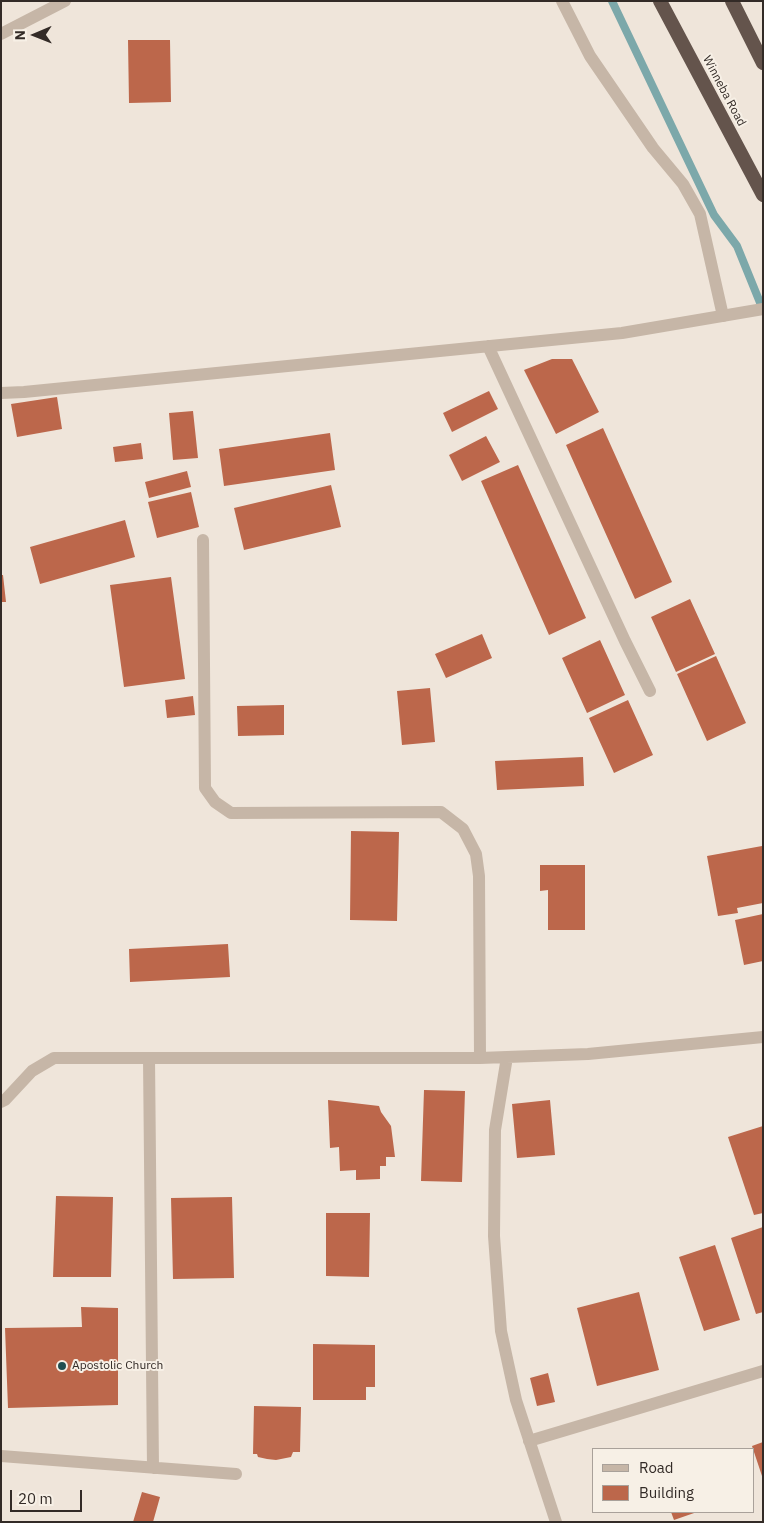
<!DOCTYPE html>
<html>
<head>
<meta charset="utf-8">
<style>
	body { margin:0 }
	#map { position:relative; width:764px; height:1523px; overflow:hidden; background:#efe5da; font-family:"IBM Plex Sans",sans-serif }
	canvas { display:block }
	.frame { position:absolute; inset:0; border:2px solid #332b27; pointer-events:none }
	.legend { position:absolute; left:592px; top:1448px; width:162px; height:65px; box-sizing:border-box; background:#f7f0e6; border:1px solid #a9a19a; margin:0; padding:6px 9px; list-style:none; font-size:15px; color:#332b27 }
	.legend li { display:flex; align-items:center; gap:10px; height:25px }
	.legend b { width:25px; border:1px solid #a9a19a }
	.north { position:absolute; left:10px; top:10px; width:50px; height:50px; -webkit-text-stroke:4px #f7f0e6; paint-order:stroke; rotate:269deg; font-size:14px; font-weight:700; line-height:20px; text-align:center; color:#332b27 }
	.north::after { content:''; display:block; margin:auto; width:18px; height:22px; background:#332b27; clip-path:polygon(50% 0,100% 100%,50% 72%,0 100%) }
	.scale { position:absolute; left:10px; top:1490px; width:72px; height:22px; box-sizing:border-box; border:2px solid #332b27; border-top:0; padding-left:6px; font-size:15px; line-height:18px; white-space:nowrap; color:#332b27; -webkit-text-stroke:4px #f7f0e6; paint-order:stroke }
</style>
</head>
<body>
<div id="map">
<canvas width="764" height="1523"></canvas>
<div class="frame"></div>
<ul class="legend">
<li><b style="height:6px;background:#c6b6a7"></b>Road</li>
<li><b style="height:14px;background:#bc674b"></b>Building</li>
</ul>
<div class="north">N</div>
<div class="scale">20 m</div>
</div>
<script>
const g = document.querySelector('canvas').getContext('2d');
g.lineJoin = 'round';
const shape = rows => new Path2D(rows.map(r => 'M' + r).join(''));
function trace(path, color, width, dash) { g.strokeStyle = color; g.lineWidth = width; g.lineCap = dash ? 'butt' : 'round'; g.setLineDash(dash || []); g.stroke(path); }
function paint(path, color) { g.fillStyle = color; g.fill(path, 'evenodd'); }
function write(font, color, halo, rows, align = 'center') {
  g.font = font + ' "IBM Plex Sans",sans-serif'; g.lineWidth = 4; g.setLineDash([]); g.textBaseline = 'middle'; g.strokeStyle = halo; g.fillStyle = color; for (const [text, x, y, turn = 0] of rows) {
    g.save(); g.translate(x, y); g.rotate((+turn || 0) * Math.PI / 180); g.textAlign = isNaN(turn) ? turn : align; if (halo) g.strokeText(text, 0, 0); g.fillText(text, 0, 0); g.restore();
  }
}
const stream = shape([
	[612,1,714,215,737,246,763,310]
]);
const building = shape([
	[128,40,170,40,171,102,129,103],
	[552,359,572,359,599,412,556,434,524,370],
	[489,391,498,409,452,432,443,413],
	[57,397,62,429,17,437,11,404],
	[193,411,198,458,173,460,169,413],
	[603,428,672,582,635,599,566,445],
	[330,433,335,470,224,486,219,449],
	[486,436,500,462,462,481,449,455],
	[141,443,143,459,115,462,113,447],
	[518,465,586,618,549,635,481,481],
	[187,471,191,487,149,498,145,482],
	[331,485,341,527,244,550,234,508],
	[191,492,199,527,157,538,148,502],
	[125,520,135,557,40,584,30,547],
	[1,575,3,575,6,602,1,602],
	[171,577,185,679,124,687,110,585],
	[690,599,715,654,676,672,651,617],
	[482,634,492,658,446,678,435,654],
	[600,640,625,695,587,713,562,658],
	[716,656,746,723,707,741,677,674],
	[430,688,435,742,402,745,397,691],
	[193,696,195,715,167,718,165,700],
	[628,700,653,755,614,773,589,718],
	[284,705,284,735,238,736,237,706],
	[583,757,584,786,497,790,495,761],
	[351,831,399,832,397,921,350,920],
	[762,846,763,903,737,908,738,913,718,916,707,856],
	[540,865,585,865,585,930,548,930,548,890,540,891],
	[763,914,763,961,744,965,735,920],
	[228,944,230,977,130,982,129,949],
	[424,1090,465,1091,462,1182,421,1181],
	[328,1100,379,1106,381,1112,391,1126,395,1157,386,1157,386,1166,380,1166,380,1179,356,1180,356,1170,340,1171,339,1147,330,1148],
	[550,1100,555,1155,517,1158,512,1104],
	[763,1126,763,1213,754,1215,728,1137],
	[56,1196,113,1197,111,1277,53,1277],
	[232,1197,234,1278,173,1279,171,1198],
	[326,1213,370,1213,369,1277,326,1276],
	[763,1227,763,1312,756,1314,731,1238],
	[715,1245,740,1320,704,1331,679,1257],
	[639,1292,659,1370,597,1386,577,1308],
	[81,1307,118,1308,118,1405,8,1408,5,1328,82,1327],
	[313,1344,375,1345,375,1387,366,1387,366,1400,313,1400],
	[548,1373,555,1402,537,1406,530,1378],
	[254,1406,301,1407,300,1452,293,1452,291,1457,276,1460,267,1459,258,1457,257,1454,253,1454],
	[763,1442,763,1476,762,1476,752,1446],
	[142,1492,160,1497,153,1522,133,1522],
	[671,1512,697,1512,674,1520]
]);
const service = shape([
	[562,1,590,56,653,148,683,184,700,214,723,316]
]);
const minor = shape([
	[1,34,65,1],
	[488,346,625,641,650,691],
	[1,393,24,392,622,333,763,309],
	[203,540,205,788,215,802,231,813,441,812,463,829,476,854,479,876,480,1058],
	[507,1057,495,1130,494,1236,501,1331,516,1400,556,1522],
	[149,1058,153,1468],
	[1,1102,5,1100,32,1071,54,1058,480,1058,588,1054,763,1037],
	[529,1441,763,1371],
	[1,1456,236,1474]
]);
const trunk = shape([
	[660,1,763,195],
	[732,1,763,63]
]);
const markers = [
	[62,1366,5,"#204e51"]
];
const streetNames = [
	["Winneba Road",724,91,62]
];
const poiNames = [
	["Apostolic Church",72,1366]
];
trace(stream, '#7ca8aa', 8);
paint(building, '#bc674b');
trace(service, '#c6b6a7', 12);
trace(minor, '#c6b6a7', 12);
trace(trunk, '#64544c', 14);
for (const [x, y, r, color] of markers) { const dot = new Path2D(); dot.arc(x, y, r, 0, 2 * Math.PI); g.fillStyle = color; g.fill(dot); trace(dot, '#f7f0e6', 2); }
write('12px', '#332b27', '#f7f0e6', streetNames);
write('12px', '#332b27', '#f7f0e6', poiNames, 'left');
</script>
</body>
</html>
